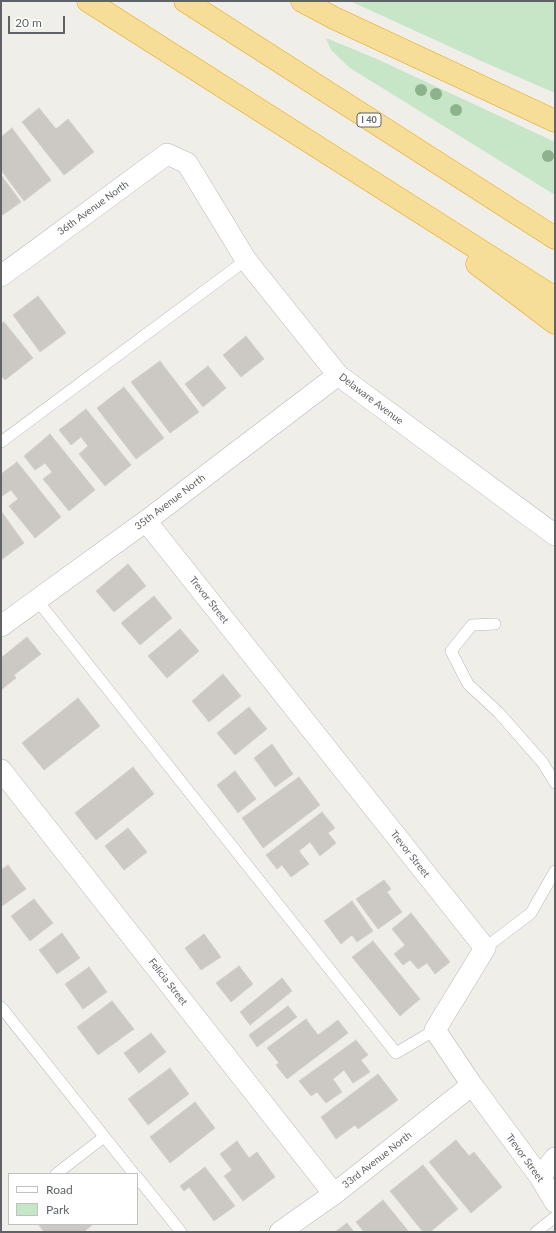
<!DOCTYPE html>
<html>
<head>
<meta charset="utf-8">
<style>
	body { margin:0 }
	#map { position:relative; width:556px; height:1233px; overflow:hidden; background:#f0eee8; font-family:Lato,sans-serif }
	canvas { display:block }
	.frame { position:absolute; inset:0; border:2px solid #5f6367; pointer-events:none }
	.legend { position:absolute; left:8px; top:1173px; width:130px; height:52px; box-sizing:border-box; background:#fff; border:1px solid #bfc1c2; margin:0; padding:5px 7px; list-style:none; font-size:12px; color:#5f6367 }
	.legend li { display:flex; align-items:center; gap:8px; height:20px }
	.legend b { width:20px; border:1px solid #bfc1c2 }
	.scale { position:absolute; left:8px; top:16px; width:57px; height:18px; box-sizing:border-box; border:2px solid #5f6367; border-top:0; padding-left:5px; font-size:12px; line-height:14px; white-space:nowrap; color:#5f6367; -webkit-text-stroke:3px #fff; paint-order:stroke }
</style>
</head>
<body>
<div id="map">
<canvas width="556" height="1233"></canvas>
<div class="frame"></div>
<ul class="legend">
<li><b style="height:5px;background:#fff"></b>Road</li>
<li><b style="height:11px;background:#c7e5c7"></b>Park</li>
</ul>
<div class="scale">20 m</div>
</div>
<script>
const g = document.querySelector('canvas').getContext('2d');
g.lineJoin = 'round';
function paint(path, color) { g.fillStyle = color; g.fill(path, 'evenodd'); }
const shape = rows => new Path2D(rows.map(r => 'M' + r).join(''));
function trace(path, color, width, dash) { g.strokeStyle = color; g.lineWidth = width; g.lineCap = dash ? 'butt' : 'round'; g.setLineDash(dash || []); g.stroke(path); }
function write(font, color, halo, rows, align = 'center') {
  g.font = font + ' Lato,sans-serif'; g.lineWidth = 3; g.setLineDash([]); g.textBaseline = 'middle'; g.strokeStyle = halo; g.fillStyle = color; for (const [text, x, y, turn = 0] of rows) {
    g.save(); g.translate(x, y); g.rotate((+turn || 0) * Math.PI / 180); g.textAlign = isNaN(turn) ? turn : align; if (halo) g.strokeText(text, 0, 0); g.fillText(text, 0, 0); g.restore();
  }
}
const green = shape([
	[350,1,555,1,555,93,479,60],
	[326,38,377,59,555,142,555,195,350,68,331,50]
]);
const building = shape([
	[39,108,56,129,68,119,94,152,64,175,22,122,39,108],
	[12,128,51,180,24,201,1,170,1,137,12,128],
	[1,175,21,202,1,216,1,175],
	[38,296,66,333,40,352,13,315,38,296],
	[4,322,33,358,5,380,1,375,1,324,4,322],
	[246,336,264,359,241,377,223,355,246,336],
	[160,361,199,412,170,433,131,382,160,361],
	[208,366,226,388,203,407,185,384,208,366],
	[124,387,164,438,136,459,97,408,124,387],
	[86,409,131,465,105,486,79,454,88,446,81,437,71,445,59,430,86,409],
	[50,434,95,490,69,511,43,479,52,472,45,463,35,470,24,456,50,434],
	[17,462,61,517,35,538,9,506,18,499,11,490,1,497,1,474,17,462],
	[1,511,24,543,1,560,1,511],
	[128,564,146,586,114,612,96,591,128,564],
	[154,596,172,618,140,645,121,623,154,596],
	[180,629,199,651,167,678,148,656,180,629],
	[27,637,41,654,14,675,16,678,1,690,1,658,27,637],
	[223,674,241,696,209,722,192,701,223,674],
	[78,698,100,726,44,770,22,743,78,698],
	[249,707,267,729,235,755,217,733,249,707],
	[272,744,293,774,275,787,254,758,272,744],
	[133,767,154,794,96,840,75,813,133,767],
	[235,771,256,799,238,813,217,785,235,771],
	[299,777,320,805,263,848,242,818,299,777],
	[322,812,335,828,328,833,336,843,320,856,310,842,299,851,309,864,291,877,282,865,277,869,266,855,322,812],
	[128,828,147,852,124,870,105,846,128,828],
	[8,865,26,889,2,906,1,904,1,870,8,865],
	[384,880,391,889,387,892,402,912,378,929,356,899,384,880],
	[34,899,53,923,30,941,11,916,34,899],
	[352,901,373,931,357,942,352,935,341,944,324,921,352,901],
	[411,913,450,962,435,974,427,963,418,969,410,960,403,965,394,954,405,945,392,929,411,913],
	[62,933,80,958,57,974,39,950,62,933],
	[204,934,221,957,201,970,185,948,204,934],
	[373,941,420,999,400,1016,352,957,373,941],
	[239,966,253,984,231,1002,216,983,239,966],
	[89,967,107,992,83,1009,65,984,89,967],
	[282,978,292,991,250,1025,240,1012,282,978],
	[112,1001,134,1029,98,1055,77,1027,112,1001],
	[288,1006,297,1017,257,1047,249,1035,288,1006],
	[306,1019,318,1035,338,1020,348,1033,287,1079,276,1065,279,1063,267,1048,306,1019],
	[151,1033,166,1052,139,1073,124,1053,151,1033],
	[356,1040,368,1055,361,1060,370,1072,353,1083,344,1070,333,1079,342,1092,326,1103,317,1092,311,1096,299,1081,356,1040],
	[170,1068,189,1094,148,1125,128,1099,170,1068],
	[378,1074,398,1100,358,1129,355,1125,336,1139,321,1117,378,1074],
	[195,1102,215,1128,170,1163,150,1137,195,1102],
	[456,1140,469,1156,474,1152,502,1187,471,1213,429,1162,456,1140],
	[237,1141,249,1158,257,1152,275,1177,243,1201,224,1176,232,1170,220,1154,237,1141],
	[423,1165,458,1209,430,1232,423,1232,390,1191,423,1165],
	[205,1167,235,1206,214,1221,189,1187,184,1191,180,1186,205,1167],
	[383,1200,409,1232,364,1232,356,1222,383,1200],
	[347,1223,354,1232,335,1232,347,1223],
	[38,1224,93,1224,84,1232,44,1232,38,1224]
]);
const service = shape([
	[1,442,246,260],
	[37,600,396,1053,435,1030],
	[495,624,472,625,451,651,468,684,499,713,543,763,555,783],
	[485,948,531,913,555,871],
	[1,1007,134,1174],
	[56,1174,104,1137],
	[137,1177,181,1232],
	[536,1232,555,1217]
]);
const minor = shape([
	[1,276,167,154,187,163,246,260,338,375,555,535],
	[146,521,485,948,435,1030,472,1085,540,1177,555,1202],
	[1,626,146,521,338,375],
	[1,770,334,1194],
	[540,1177,555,1158],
	[280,1232,334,1194,472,1085]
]);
const motorway = shape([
	[88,1,555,298],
	[185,1,555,238],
	[302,1,334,18,555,121],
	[477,264,555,323]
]);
const trees = [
	[421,90],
	[436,94],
	[456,110],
	[548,156]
];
const shields = [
	[369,120,24]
];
const shieldNames = [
	["I 40",369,120]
];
const streetNames = [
	["36th Avenue North",93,208,-36],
	["Delaware Avenue",371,399,37],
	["35th Avenue North",170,502,-37],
	["Trevor Street",209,600,52],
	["Trevor Street",410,854,52],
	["Felicia Street",168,982,52],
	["Trevor Street",525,1158,54],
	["33rd Avenue North",377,1160,-38]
];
paint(green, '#c7e5c7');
paint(building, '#ccc9c4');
trace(building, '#d5d0c6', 1);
trace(service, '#b5b8bb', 12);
trace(minor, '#b5b8bb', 22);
trace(motorway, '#e8a410', 23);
trace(service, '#fff', 11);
trace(minor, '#fff', 21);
trace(motorway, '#f6de99', 22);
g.fillStyle = '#8cb38b';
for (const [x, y] of trees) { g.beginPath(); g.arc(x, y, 6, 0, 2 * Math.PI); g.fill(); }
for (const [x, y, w] of shields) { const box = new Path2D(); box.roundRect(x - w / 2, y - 7, w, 14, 3); g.fillStyle = '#fff'; g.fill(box); trace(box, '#5f6367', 1); }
write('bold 9px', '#5f6367', null, shieldNames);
write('10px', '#5f6367', '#fff', streetNames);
</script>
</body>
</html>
